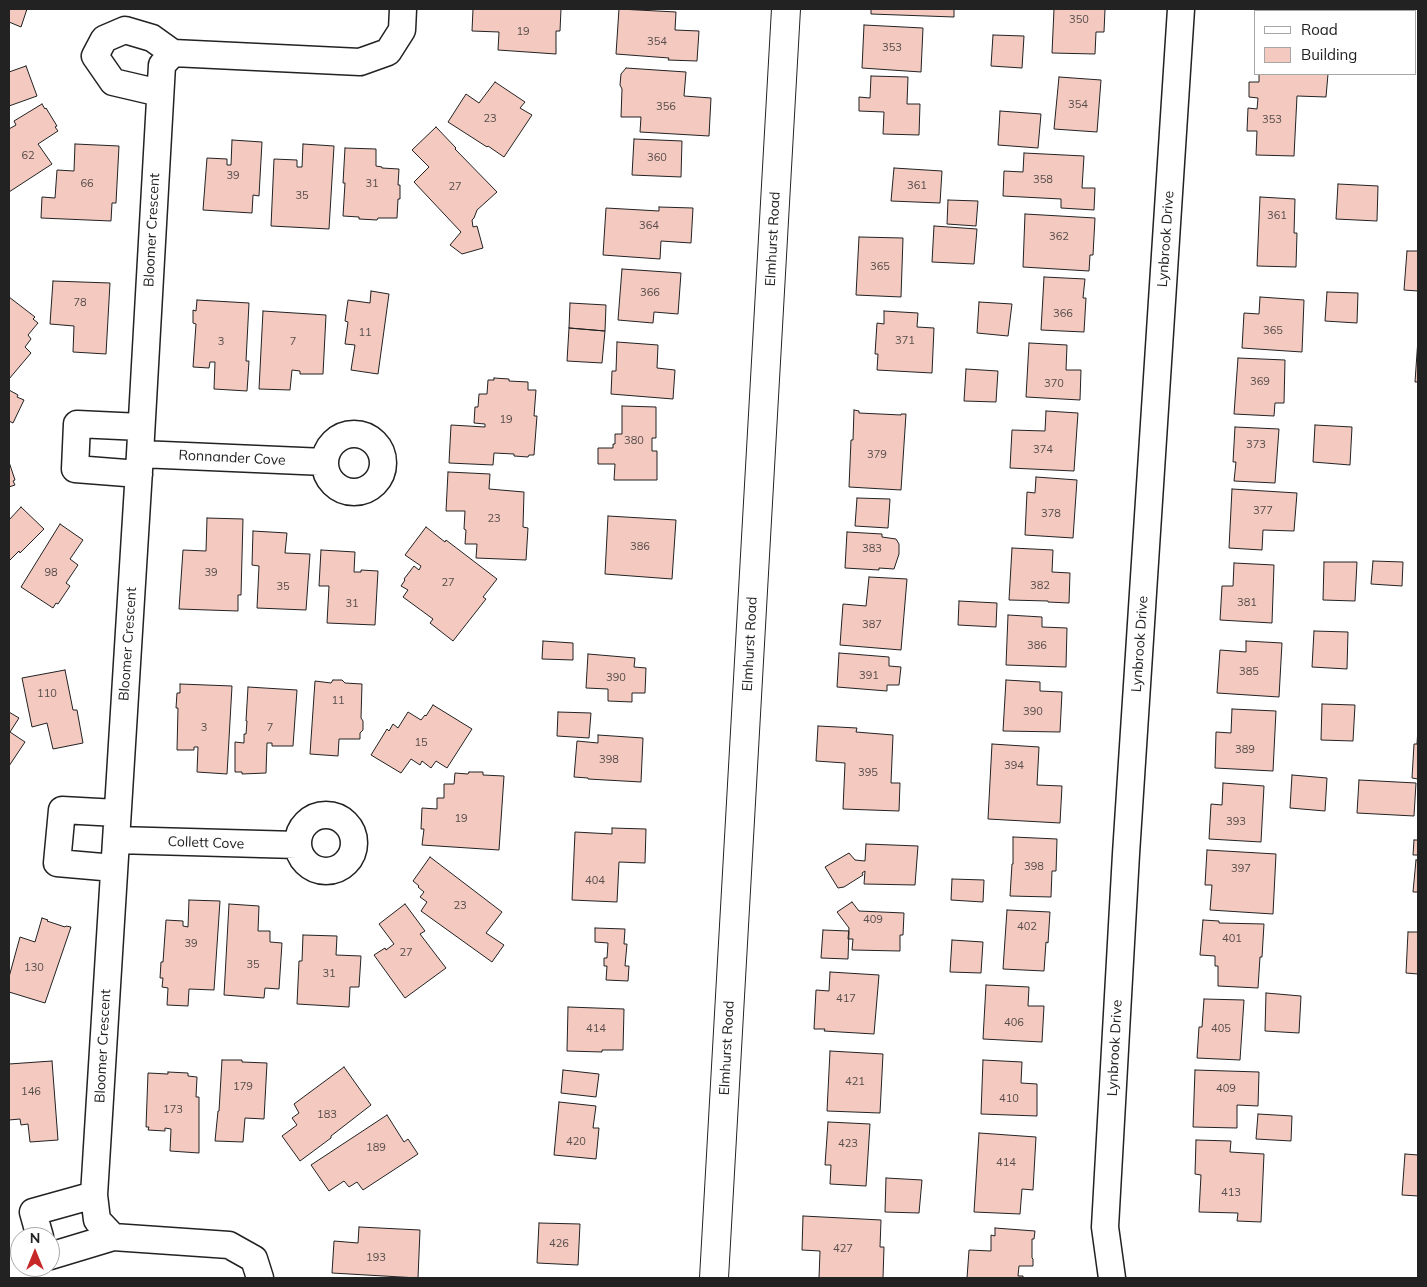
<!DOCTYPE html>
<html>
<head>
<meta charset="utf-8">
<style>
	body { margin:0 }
	#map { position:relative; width:1427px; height:1287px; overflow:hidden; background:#fff; font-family:Mulish,sans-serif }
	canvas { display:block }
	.frame { position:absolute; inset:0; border:10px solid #222; pointer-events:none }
	.legend { position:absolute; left:1254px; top:10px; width:162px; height:65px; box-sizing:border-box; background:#fff; border:1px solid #a7a7a7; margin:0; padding:6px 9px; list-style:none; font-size:15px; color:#222 }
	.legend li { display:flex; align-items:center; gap:10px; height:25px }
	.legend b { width:25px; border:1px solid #a7a7a7 }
	.north { position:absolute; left:10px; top:1227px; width:50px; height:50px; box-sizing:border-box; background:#fff; border:1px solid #a7a7a7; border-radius:50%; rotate:0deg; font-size:14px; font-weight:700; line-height:20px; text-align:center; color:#222 }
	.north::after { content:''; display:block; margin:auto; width:18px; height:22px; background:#c62828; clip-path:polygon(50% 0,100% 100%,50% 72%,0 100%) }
</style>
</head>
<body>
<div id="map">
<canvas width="1427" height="1287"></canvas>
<div class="frame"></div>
<ul class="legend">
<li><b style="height:6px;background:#fff"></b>Road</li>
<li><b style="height:14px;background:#f3c9c0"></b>Building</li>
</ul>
<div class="north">N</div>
</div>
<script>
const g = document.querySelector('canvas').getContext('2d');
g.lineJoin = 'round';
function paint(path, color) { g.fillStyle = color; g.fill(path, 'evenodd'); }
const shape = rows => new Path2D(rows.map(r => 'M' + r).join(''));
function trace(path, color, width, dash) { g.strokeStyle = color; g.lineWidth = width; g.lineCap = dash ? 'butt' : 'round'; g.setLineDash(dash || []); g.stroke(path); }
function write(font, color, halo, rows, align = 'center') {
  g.font = font + ' Mulish,sans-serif'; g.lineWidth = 4; g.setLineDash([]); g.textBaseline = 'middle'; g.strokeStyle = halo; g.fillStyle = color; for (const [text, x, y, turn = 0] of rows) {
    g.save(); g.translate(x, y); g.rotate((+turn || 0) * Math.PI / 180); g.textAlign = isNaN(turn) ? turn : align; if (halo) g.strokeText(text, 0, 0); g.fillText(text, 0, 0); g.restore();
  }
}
const building = shape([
	[9,9,27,9,21,27,9,22,9,9],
	[473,9,561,9,560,31,556,31,556,54,498,50,499,32,472,31,473,9],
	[619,9,676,12,675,30,699,31,697,61,668,60,669,58,616,54,619,9],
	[871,9,954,9,954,17,871,14,871,9],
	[1054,9,1105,9,1104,32,1096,32,1095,54,1052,53,1054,9],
	[1259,9,1341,9,1341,11,1258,11,1259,9],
	[864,25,923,28,921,72,862,68,864,25],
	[993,35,1024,36,1022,68,991,66,993,35],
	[26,66,37,96,9,106,9,72,26,66],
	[626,68,686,72,684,96,711,98,709,136,640,132,641,117,621,117,622,89,620,85,621,74,626,68],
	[1259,74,1328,74,1326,97,1297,96,1294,156,1256,155,1257,131,1247,131,1248,108,1257,109,1258,98,1249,97,1249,82,1259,82,1259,74],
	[871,76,908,77,907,104,920,104,919,135,883,134,884,112,859,111,859,97,870,98,871,76],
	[1059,77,1101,80,1097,132,1054,129,1059,77],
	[495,82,525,102,520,108,532,115,504,157,488,146,487,147,448,122,466,94,479,103,495,82],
	[42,104,45,109,46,108,57,126,55,127,58,131,38,144,52,164,9,192,9,129,16,125,14,121,42,104],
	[1000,111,1041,114,1038,148,998,145,1000,111],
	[436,127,456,148,455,149,497,192,477,210,474,218,472,220,473,227,477,226,483,248,462,254,450,245,461,232,414,182,429,167,412,150,436,127],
	[634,139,682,141,681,177,632,175,634,139],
	[232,140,262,142,259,196,253,195,252,213,203,210,207,158,227,159,227,165,231,165,232,140],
	[75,144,119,146,116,203,112,203,111,221,41,218,42,197,55,198,57,170,74,171,75,144],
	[303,144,334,146,329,229,271,226,274,159,297,160,297,167,302,167,303,144],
	[345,148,376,149,376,166,382,167,382,168,399,169,398,185,400,185,400,199,398,199,397,218,378,218,377,220,359,219,359,217,343,216,345,183,343,183,345,148],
	[1024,153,1084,156,1082,188,1095,188,1094,210,1061,208,1061,199,1003,196,1004,171,1023,172,1024,153],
	[894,168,942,171,940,203,891,201,894,168],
	[1338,184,1378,186,1377,221,1336,219,1338,184],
	[1260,197,1295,199,1294,233,1297,233,1296,267,1257,266,1260,197],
	[948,200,978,201,976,226,947,224,948,200],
	[659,207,693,208,691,243,661,241,660,259,603,255,606,208,659,211,659,207],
	[1025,214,1095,218,1093,255,1090,255,1089,271,1023,267,1025,214],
	[934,226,977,229,974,264,932,262,934,226],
	[859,237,903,238,901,297,856,295,859,237],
	[1407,251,1418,251,1418,291,1404,290,1407,251],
	[622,269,681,273,678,314,654,312,653,323,618,320,622,269],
	[1044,277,1085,279,1083,298,1086,298,1084,332,1041,330,1044,277],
	[53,281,110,283,106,354,73,352,74,326,50,324,53,281],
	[371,291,389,294,378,374,351,370,355,345,345,344,348,322,345,321,348,300,370,303,371,291],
	[1327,292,1358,293,1357,323,1325,321,1327,292],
	[9,297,35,317,33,319,38,323,28,335,31,339,25,347,31,353,9,379,9,297],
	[1260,297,1304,300,1302,352,1242,348,1244,313,1259,314,1260,297],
	[197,300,249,303,246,361,249,361,247,391,214,389,215,362,210,362,209,368,193,367,196,324,193,323,193,310,196,311,197,300],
	[979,302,1012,304,1008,336,977,333,979,302],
	[570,303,606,305,605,331,569,328,570,303],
	[263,311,326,315,323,374,300,374,300,371,292,370,290,390,259,389,263,311],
	[884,311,918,313,917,327,934,328,932,373,877,370,878,354,875,354,877,323,884,324,884,311],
	[569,328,605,331,602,363,567,361,569,328],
	[1418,339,1418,382,1415,382,1418,339],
	[617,342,658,345,657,368,675,370,673,399,611,394,612,371,616,371,617,342],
	[1029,343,1067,345,1066,370,1081,370,1080,400,1026,397,1029,343],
	[1238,358,1285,360,1284,403,1275,403,1274,416,1234,414,1238,358],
	[966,369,998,371,996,402,964,401,966,369],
	[494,378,509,379,509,381,528,382,528,390,536,390,534,416,537,416,534,455,529,455,528,457,514,456,514,454,494,453,493,465,449,463,451,425,485,427,485,424,474,423,475,407,478,407,479,394,487,394,488,380,494,380,494,378],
	[9,390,18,395,17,397,24,400,13,423,9,421,9,390],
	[622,406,656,407,656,438,652,438,652,451,657,451,657,480,614,480,615,464,598,464,598,448,613,448,613,444,615,444,615,434,622,434,622,406],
	[854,410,859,411,859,413,901,415,901,414,906,414,901,490,849,487,851,440,853,440,854,410],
	[1046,411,1078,413,1074,471,1010,468,1012,430,1045,431,1046,411],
	[1315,425,1352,427,1350,465,1313,462,1315,425],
	[1235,427,1279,429,1275,483,1234,481,1236,462,1233,462,1235,427],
	[9,462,15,480,13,481,15,485,9,487,9,462],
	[448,472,490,474,489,489,524,492,523,527,528,528,526,560,476,558,477,544,465,544,466,530,464,529,465,511,446,511,448,472],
	[1036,477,1077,480,1073,538,1025,535,1027,492,1035,493,1036,477],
	[1232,489,1297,493,1294,531,1263,530,1262,550,1229,548,1232,489],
	[857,498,890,499,888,528,855,526,857,498],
	[21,507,44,529,20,553,19,551,9,561,9,520,21,507],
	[608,516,676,520,672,579,605,574,608,516],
	[207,518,243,519,241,595,238,595,238,611,179,609,183,550,206,551,207,518],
	[60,524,83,540,70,559,78,565,66,583,70,586,58,604,56,603,53,608,21,587,60,524],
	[426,527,445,542,446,540,497,579,483,597,486,599,453,641,430,623,433,619,403,597,408,590,401,586,405,580,404,579,414,566,419,570,421,566,405,555,426,527],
	[253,531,287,533,285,553,310,554,306,610,257,608,259,566,252,565,253,531],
	[847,532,882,534,882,537,896,539,899,544,899,554,894,569,879,568,879,570,845,568,847,532],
	[1012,548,1053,550,1052,572,1070,573,1069,603,1048,602,1048,601,1009,600,1012,548],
	[321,550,355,552,354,572,361,572,361,570,378,571,375,625,327,623,329,586,319,586,321,550],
	[1373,561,1403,562,1402,586,1371,584,1373,561],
	[1324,562,1357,562,1355,601,1323,600,1324,562],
	[1234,563,1274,565,1272,623,1220,620,1222,586,1233,586,1234,563],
	[869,577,907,579,901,650,840,645,843,604,866,606,869,577],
	[959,601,997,603,996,627,958,625,959,601],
	[1008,615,1042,617,1042,627,1067,628,1066,667,1006,665,1008,615],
	[1314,631,1348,632,1347,669,1312,667,1314,631],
	[543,641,573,643,573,660,542,659,543,641],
	[1246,641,1282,643,1279,697,1217,693,1220,650,1246,652,1246,641],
	[839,653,889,657,889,666,901,667,899,685,887,685,887,691,837,687,839,653],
	[588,654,635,658,634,667,646,668,645,693,632,693,632,702,608,701,608,689,586,688,588,654],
	[65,670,73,710,77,710,83,743,53,749,47,723,32,727,22,678,65,670],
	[333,680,342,680,345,683,362,684,361,718,363,721,363,730,360,733,360,739,339,739,338,756,310,754,315,681,331,683,333,680],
	[1006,680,1040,682,1040,691,1062,692,1060,732,1003,731,1006,680],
	[180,684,232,686,227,774,197,772,198,747,194,747,194,750,177,750,178,708,176,708,177,693,180,693,180,684],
	[248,687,297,690,293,746,272,746,272,743,267,743,266,773,242,774,242,772,235,772,235,742,244,743,244,734,246,734,247,721,246,721,248,687],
	[1322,704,1355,705,1353,741,1321,740,1322,704],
	[433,705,472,729,447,768,436,761,431,768,422,761,420,765,411,759,401,773,371,755,387,729,389,731,393,724,398,728,408,712,421,720,425,715,426,716,433,705],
	[1232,709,1276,711,1273,771,1215,768,1216,732,1231,733,1232,709],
	[9,712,19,718,10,732,25,742,9,766,9,712],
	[558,712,591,713,589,738,557,736,558,712],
	[818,726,857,728,856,732,893,735,891,783,900,783,899,811,843,809,845,763,816,761,818,726],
	[1418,728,1418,779,1412,778,1414,744,1417,744,1418,728],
	[598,735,643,738,641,782,588,779,588,778,574,777,577,741,598,743,598,735],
	[992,744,1039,747,1037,785,1062,786,1060,823,988,819,992,744],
	[469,772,483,772,483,775,504,776,499,850,422,845,424,829,421,829,422,808,437,809,437,798,444,798,444,784,454,784,455,773,468,774,469,772],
	[1292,775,1327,778,1325,811,1290,808,1292,775],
	[1359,780,1416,783,1414,816,1357,813,1359,780],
	[1223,783,1264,786,1261,842,1209,839,1211,804,1222,805,1223,783],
	[612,828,646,829,645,863,619,862,617,902,572,900,575,832,612,834,612,828],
	[1013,837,1057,839,1056,871,1052,871,1051,897,1010,896,1012,864,1013,864,1013,837],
	[1414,840,1418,840,1418,855,1413,855,1414,840],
	[866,844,918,846,915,885,864,884,865,871,862,873,863,875,844,887,838,888,825,867,849,853,855,860,865,861,866,844],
	[1207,850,1276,854,1273,914,1210,910,1212,885,1205,885,1207,850],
	[430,857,502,912,486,933,504,945,492,962,421,911,427,902,420,897,424,892,418,887,419,886,413,881,430,857],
	[1416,860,1418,860,1418,892,1413,892,1416,860],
	[952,879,984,880,983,902,951,900,952,879],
	[189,900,220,901,214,990,189,989,188,1006,167,1005,168,988,162,987,163,978,160,978,161,962,163,962,166,920,183,921,183,926,188,927,189,900],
	[852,902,859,911,904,913,903,935,900,935,900,951,852,950,853,939,848,939,849,928,837,912,852,902],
	[229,904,259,906,258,931,270,931,270,942,282,943,279,989,265,988,264,998,224,995,229,904],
	[405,904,425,931,420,934,446,968,405,998,374,955,385,948,386,950,394,944,379,924,405,904],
	[1007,910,1050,912,1048,943,1046,942,1044,971,1003,969,1007,910],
	[42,918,48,920,47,921,65,927,66,926,71,927,45,1003,9,992,9,977,20,937,35,942,42,918],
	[1203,920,1219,921,1219,923,1264,924,1262,957,1260,957,1258,988,1218,986,1218,966,1215,966,1215,956,1200,955,1203,920],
	[595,928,625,929,624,944,627,944,625,966,629,966,628,981,606,980,607,966,604,966,604,958,607,958,608,943,595,942,595,928],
	[823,930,849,931,848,959,821,958,823,930],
	[1408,932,1418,932,1418,974,1406,973,1408,932],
	[303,935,337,936,336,955,361,956,359,987,350,987,349,1007,297,1004,299,961,302,961,303,935],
	[952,940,983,942,981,973,950,972,952,940],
	[830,972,879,975,874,1034,824,1031,825,1029,814,1029,816,990,829,991,830,972],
	[986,985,1029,987,1028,1006,1044,1006,1042,1042,983,1039,986,985],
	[1266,993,1301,996,1299,1033,1265,1031,1266,993],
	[1204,999,1244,1000,1240,1060,1197,1058,1199,1027,1202,1027,1204,999],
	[568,1007,624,1009,623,1050,602,1050,602,1052,567,1051,568,1007],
	[830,1051,883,1054,880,1113,827,1111,830,1051],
	[222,1060,242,1060,242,1062,267,1063,264,1119,245,1118,243,1142,215,1141,218,1111,219,1111,222,1060],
	[983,1060,1022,1062,1021,1083,1037,1084,1037,1116,981,1114,983,1060],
	[52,1061,58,1140,30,1142,28,1124,21,1125,20,1119,9,1120,9,1064,52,1061],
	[344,1067,371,1105,331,1136,331,1138,300,1161,282,1136,297,1125,292,1118,299,1113,294,1104,344,1067],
	[563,1070,599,1074,596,1097,561,1093,563,1070],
	[1195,1070,1259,1072,1258,1106,1237,1105,1237,1128,1193,1127,1195,1070],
	[168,1072,188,1073,188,1076,197,1077,196,1097,199,1097,199,1153,170,1151,171,1129,165,1128,165,1131,148,1130,149,1127,146,1127,148,1073,168,1074,168,1072],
	[559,1102,596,1106,593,1128,599,1128,596,1159,554,1155,559,1102],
	[1258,1114,1292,1116,1291,1141,1256,1139,1258,1114],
	[387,1115,404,1142,408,1139,418,1154,363,1190,357,1182,349,1187,344,1181,329,1191,311,1165,387,1115],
	[828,1122,870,1124,866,1186,830,1184,831,1165,825,1165,828,1122],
	[979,1133,1036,1137,1033,1190,1022,1189,1020,1214,974,1212,979,1133],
	[1196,1140,1231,1141,1230,1152,1264,1154,1261,1222,1237,1221,1238,1213,1199,1212,1201,1175,1195,1174,1196,1140],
	[1405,1154,1418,1155,1418,1196,1402,1195,1405,1154],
	[886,1178,922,1180,919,1213,885,1212,886,1178],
	[803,1216,881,1220,880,1247,884,1247,883,1278,819,1278,820,1251,802,1250,803,1216],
	[539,1223,580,1224,578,1265,537,1263,539,1223],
	[359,1227,420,1230,418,1278,332,1273,334,1241,358,1243,359,1227],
	[995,1228,1035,1231,1034,1239,1032,1239,1032,1258,1033,1259,1033,1266,1019,1266,1018,1276,1023,1276,1023,1278,967,1278,969,1250,991,1251,991,1235,995,1236,995,1228]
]);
const minor = shape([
	[160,93,113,82,95,56,104,39,125,30,152,38,173,53],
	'325 463a29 29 0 1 1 58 0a29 29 0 1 1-58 0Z',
	[140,454,325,462],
	[139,474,75,469,77,424,141,427],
	'298 843a28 28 0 1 1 56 0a28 28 0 1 1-56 0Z',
	[116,840,297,845],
	[114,868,57,863,62,810,117,813],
	[40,1237,33,1212,94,1195],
	[50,1256,113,1237],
	[260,1278,254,1259,229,1245,113,1237,97,1220,94,1195,140,454,162,65,173,53,360,62,388,52,402,30,403,9],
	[1112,1278,1105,1227,1126,854,1181,9]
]);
const tertiary = shape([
	[714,1278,786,9]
]);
const numberNames = [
	["350",1079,20],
	["19",523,32],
	["354",657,42],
	["353",892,48],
	["354",1078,105],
	["356",666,107],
	["23",490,119],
	["353",1272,120],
	["62",28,156],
	["360",657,158],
	["39",233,176],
	["358",1043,180],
	["66",87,184],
	["31",372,184],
	["361",917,186],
	["27",455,187],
	["35",302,196],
	["361",1277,216],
	["364",649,226],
	["362",1059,237],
	["365",880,267],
	["366",650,293],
	["78",80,303],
	["366",1063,314],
	["365",1273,331],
	["11",365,333],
	["371",905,341],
	["3",221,342],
	["7",293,342],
	["369",1260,382],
	["370",1054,384],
	["19",506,420],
	["380",634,441],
	["373",1256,445],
	["374",1043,450],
	["379",877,455],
	["377",1263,511],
	["378",1051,514],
	["23",494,519],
	["386",640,547],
	["383",872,549],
	["98",51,573],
	["39",211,573],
	["27",448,583],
	["382",1040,586],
	["35",283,587],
	["381",1247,603],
	["31",352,604],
	["387",872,625],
	["386",1037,646],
	["385",1249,672],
	["391",869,676],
	["390",616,678],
	["110",47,694],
	["11",338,701],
	["390",1033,712],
	["3",204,728],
	["7",270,728],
	["15",421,743],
	["389",1245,750],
	["398",609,760],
	["394",1014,766],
	["395",868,773],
	["19",461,819],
	["393",1236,822],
	["398",1034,867],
	["397",1241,869],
	["404",595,881],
	["23",460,906],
	["409",873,920],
	["402",1027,927],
	["401",1232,939],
	["39",191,944],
	["27",406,953],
	["35",253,965],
	["130",34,968],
	["31",329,974],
	["417",846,999],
	["406",1014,1023],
	["414",596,1029],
	["405",1221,1029],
	["421",855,1082],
	["179",243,1087],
	["409",1226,1089],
	["146",31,1092],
	["410",1009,1099],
	["173",173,1110],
	["183",327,1115],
	["420",576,1142],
	["423",848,1144],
	["189",376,1148],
	["414",1006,1163],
	["413",1231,1193],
	["426",559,1244],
	["427",843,1249],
	["193",376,1258]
];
const streetNames = [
	["Bloomer Crescent",152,230,-87],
	["Elmhurst Road",773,239,-87],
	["Lynbrook Drive",1166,239,-86],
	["Ronnander Cove",232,458,3],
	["Bloomer Crescent",128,644,-86],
	["Elmhurst Road",750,644,-87],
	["Lynbrook Drive",1140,644,-86],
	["Collett Cove",206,843,2],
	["Bloomer Crescent",103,1046,-87],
	["Elmhurst Road",727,1048,-87],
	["Lynbrook Drive",1115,1048,-87]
];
paint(building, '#f3c9c0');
trace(building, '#222', 1);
trace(minor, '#222', 29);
trace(tertiary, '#222', 30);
trace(minor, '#fff', 26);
trace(tertiary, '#fff', 28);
write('11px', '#564c4a', null, numberNames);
write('14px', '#222', '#fff', streetNames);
</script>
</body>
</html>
